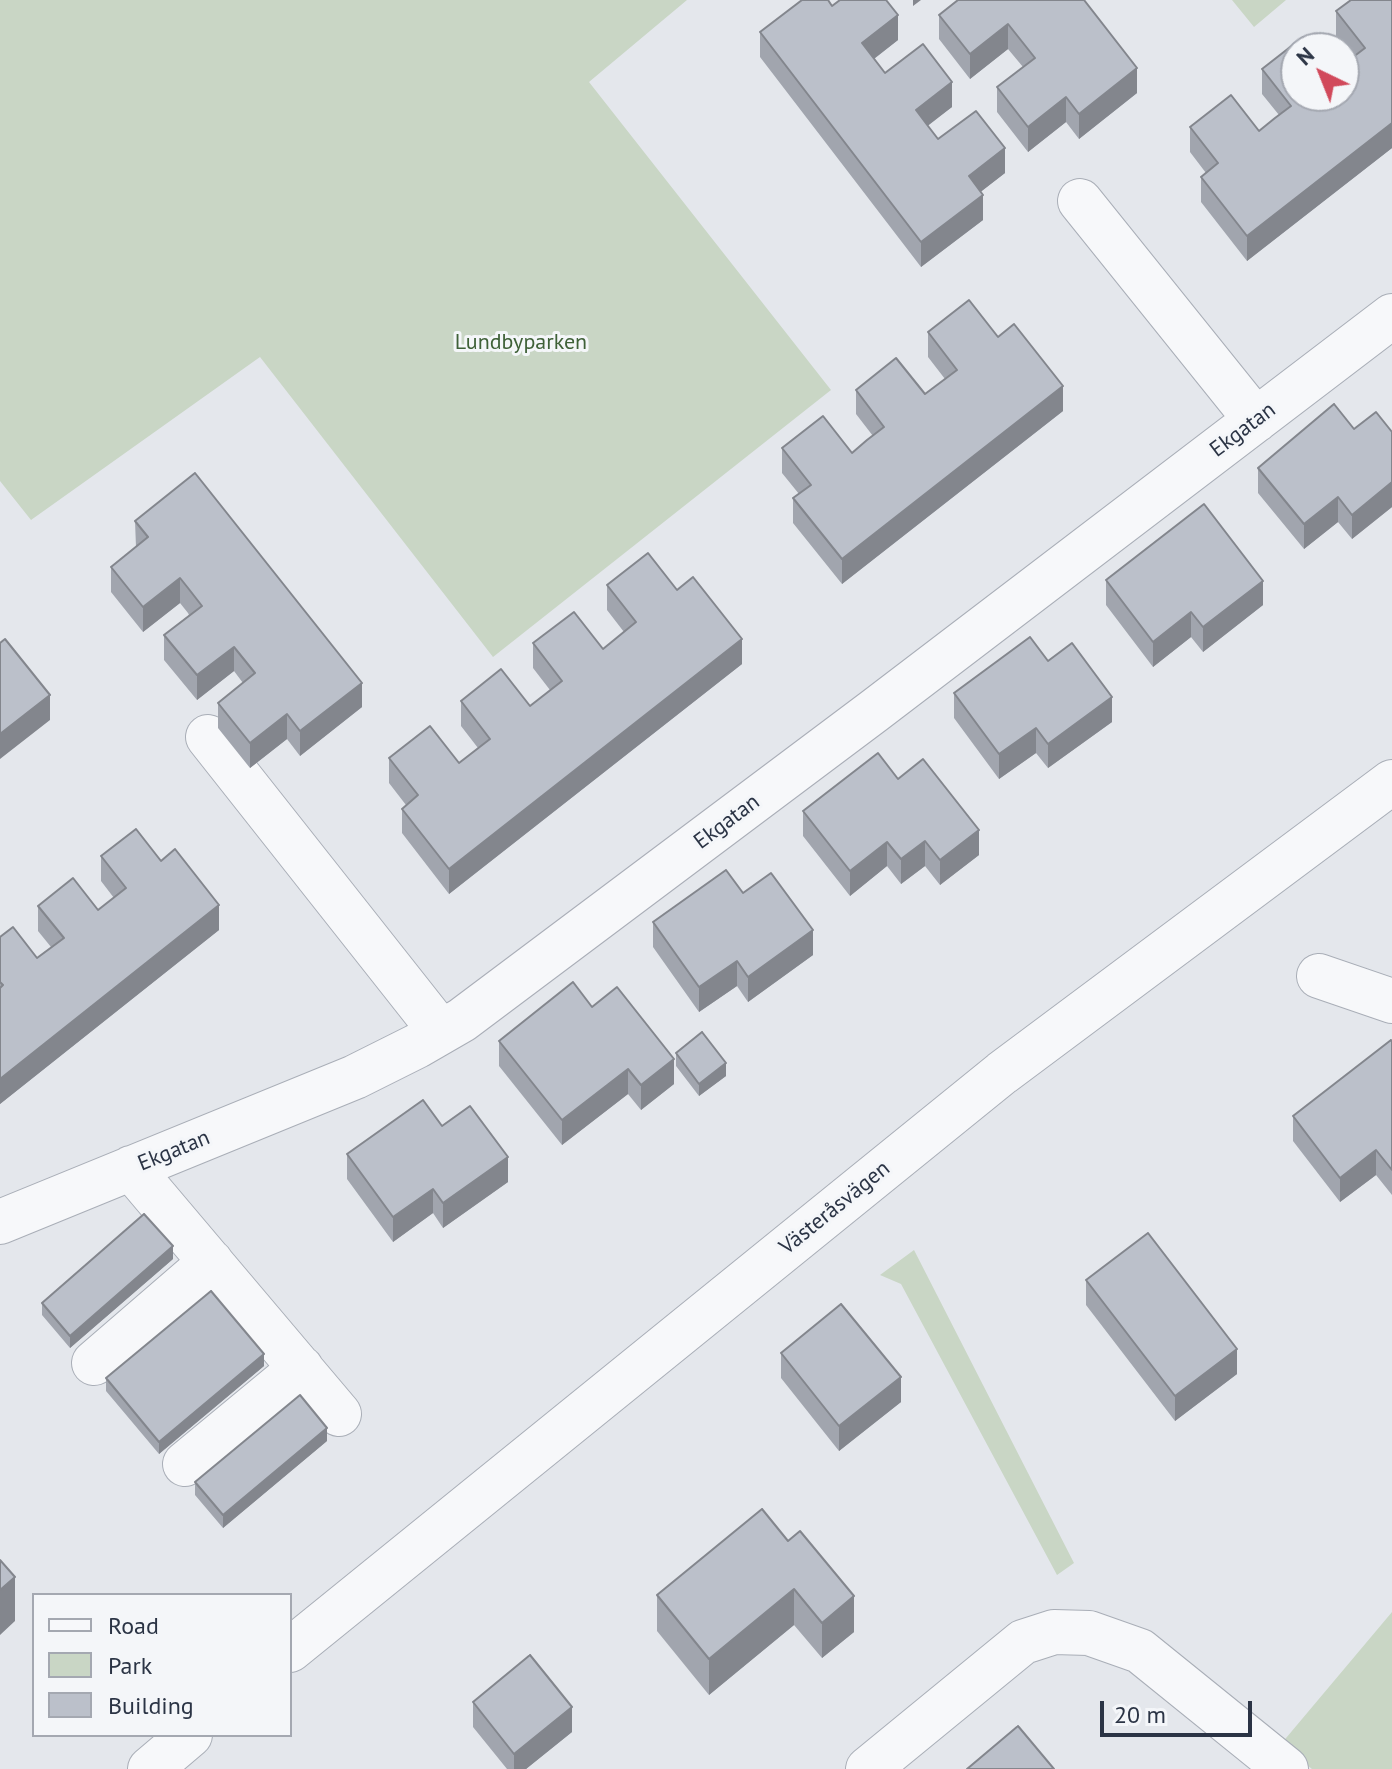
<!DOCTYPE html>
<html>
<head>
<meta charset="utf-8">
<style>
	body { margin:0 }
	#map { position:relative; width:1392px; height:1769px; overflow:hidden; background:#e4e7ec; font-family:"PT Sans",sans-serif }
	canvas { display:block }
	.legend { position:absolute; left:32px; top:1593px; width:260px; height:144px; box-sizing:border-box; background:#f4f6f9; border:2px solid #a4a8b1; margin:0; padding:10px 14px; list-style:none; font-size:24px; color:#2b3445 }
	.legend li { display:flex; align-items:center; gap:16px; height:40px }
	.legend b { width:40px; border:2px solid #a4a8b1 }
	.north { position:absolute; left:1280px; top:32px; width:80px; height:80px; box-sizing:border-box; background:#f4f6f9; border:2px solid #a4a8b1; border-radius:50%; rotate:317deg; font-size:22px; font-weight:700; line-height:32px; text-align:center; color:#2b3445 }
	.north::after { content:''; display:block; margin:auto; width:28px; height:36px; background:#d1495b; clip-path:polygon(50% 0,100% 100%,50% 72%,0 100%) }
	.scale { position:absolute; left:1100px; top:1701px; width:152px; height:36px; box-sizing:border-box; border:4px solid #2b3445; border-top:0; padding-left:10px; font-size:24px; line-height:28px; white-space:nowrap; color:#2b3445; -webkit-text-stroke:6px #f4f6f9; paint-order:stroke }
</style>
</head>
<body>
<div id="map">
<canvas width="1392" height="1769"></canvas>
<ul class="legend">
<li><b style="height:10px;background:#f7f8fa"></b>Road</li>
<li><b style="height:22px;background:#c9d6c5"></b>Park</li>
<li><b style="height:22px;background:#bbc0ca"></b>Building</li>
</ul>
<div class="north">N</div>
<div class="scale">20 m</div>
</div>
<script>
const g = document.querySelector('canvas').getContext('2d');
g.lineJoin = 'round';
function paint(path, color) { g.fillStyle = color; g.fill(path, 'evenodd'); }
const shape = rows => new Path2D(rows.map(r => 'M' + r).join(''));
function trace(path, color, width, dash) { g.strokeStyle = color; g.lineWidth = width; g.lineCap = dash ? 'butt' : 'round'; g.setLineDash(dash || []); g.stroke(path); }
function write(font, color, halo, rows, align = 'center') {
  g.font = font + ' "PT Sans",sans-serif'; g.lineWidth = 6; g.setLineDash([]); g.textBaseline = 'middle'; g.strokeStyle = halo; g.fillStyle = color; for (const [text, x, y, turn = 0] of rows) {
    g.save(); g.translate(x, y); g.rotate((+turn || 0) * Math.PI / 180); g.textAlign = isNaN(turn) ? turn : align; if (halo) g.strokeText(text, 0, 0); g.fillText(text, 0, 0); g.restore();
  }
}
const green = shape([
	[0,0,687,0,589,82,831,390,493,657,260,357,31,520,0,481],
	[1232,0,1286,0,1254,27],
	[914,1250,1074,1563,1057,1575,901,1284,880,1275],
	[1392,1612,1392,1769,1312,1769,1281,1744]
]);
const minor = shape([
	[1080,201,1256,420],
	[208,737,441,1032],
	[1319,976,1392,1001],
	[131,1168,339,1414],
	[0,1222,355,1077,417,1046,462,1020,874,711,1392,316],
	[94,1363,211,1262],
	[185,1464,301,1368],
	[290,1650,1002,1073,1392,782],
	[150,1769,190,1735],
	[868,1769,1023,1642,1054,1632,1089,1633,1140,1651,1286,1769]
]);
const wall = shape([
	[1084,0,1137,93,1079,139,1066,122,1028,152,997,112,997,87,1023,67,1008,49,970,79,939,39,939,15],
	[1351,0,1392,0,1392,148,1247,261,1201,202,1201,177,1206,173,1190,152,1190,127,1231,95,1259,131,1275,118,1279,115,1262,94,1262,69,1303,37,1312,48,1296,48,1296,96,1344,96,1344,64,1353,57,1336,36,1336,11],
	[832,6,898,40,874,59,885,73,952,107,927,125,938,139,1005,173,980,192,983,220,921,267,760,57,760,32],
	[928,332,998,337,1063,411,842,584,793,523,793,498,799,494,782,473,782,448,852,453,873,436,856,414,856,390,925,394,945,379,928,357],
	[1354,429,1392,432,1392,507,1352,539,1338,522,1304,549,1258,493,1258,468],
	[135,521,362,707,300,756,287,739,250,768,218,728,218,703,243,683,234,671,197,700,164,660,164,635,189,615,188,613,180,603,143,632,111,592,111,567,136,547],
	[1106,580,1263,605,1203,652,1191,637,1153,667,1106,605],
	[607,585,677,590,742,664,449,894,402,833,402,809,406,805,389,783,389,758,459,763,478,748,461,726,461,701,530,706,550,690,533,668,533,643,603,649,624,632,607,610],
	[1048,661,1112,722,1048,768,1036,753,999,779,954,718,954,693],
	[898,779,979,855,940,885,925,866,901,884,887,866,850,896,803,836,803,811],
	[101,856,219,930,0,1104,0,937,37,958,51,947,38,931,38,906,98,910,114,898,101,881],
	[743,893,813,955,748,1002,737,986,699,1012,653,947,653,922],
	[592,1007,674,1084,641,1110,628,1094,562,1145,499,1066,499,1041],
	[1392,1042,1392,1195,1376,1175,1340,1202,1293,1141,1293,1116],
	[676,1053,726,1076,699,1096,676,1066],
	[442,1126,508,1182,443,1228,433,1213,393,1242,347,1179,347,1154],
	[173,1259,70,1348,42,1315,42,1303],
	[1086,1280,1237,1374,1175,1421,1086,1305],
	[781,1353,901,1402,839,1451,781,1378],
	[264,1366,159,1454,106,1391,106,1378],
	[327,1441,223,1528,195,1495,195,1482],
	[788,1541,854,1632,822,1658,794,1625,709,1695,657,1631,657,1595],
	[473,1702,572,1732,526,1769,507,1769,473,1727]
]);
const shadedWall = shape([
	[913,0,921,0,913,6],
	[898,15,898,40,862,68,862,43],
	[1008,24,1008,49,970,79,970,54],
	[1137,68,1137,93,1079,139,1079,114],
	[952,82,952,107,916,135,916,110],
	[1066,97,1066,122,1028,152,1028,127],
	[1392,123,1392,148,1247,261,1247,236],
	[1005,148,1005,173,969,201,969,176],
	[983,195,983,220,921,267,921,242],
	[1063,386,1063,411,842,584,842,559],
	[1392,482,1392,507,1352,539,1352,515],
	[1338,497,1338,522,1304,549,1304,524],
	[180,578,180,603,143,632,143,607],
	[1263,581,1263,605,1203,652,1203,627],
	[1191,612,1191,637,1153,667,1153,642],
	[742,639,742,664,449,894,449,869],
	[234,647,234,671,197,700,197,675],
	[362,683,362,707,300,756,300,731],
	[50,695,50,720,0,759,0,734],
	[1112,697,1112,722,1048,768,1048,744],
	[287,714,287,739,250,768,250,743],
	[1036,728,1036,753,999,779,999,754],
	[979,830,979,855,940,885,940,860],
	[925,841,925,866,901,884,901,859],
	[887,842,887,866,850,896,850,871],
	[219,905,219,930,0,1104,0,1079],
	[813,930,813,955,748,1002,748,977],
	[737,961,737,986,699,1012,699,987],
	[674,1059,674,1084,641,1110,641,1085],
	[726,1063,726,1076,699,1096,699,1084],
	[628,1069,628,1094,562,1145,562,1120],
	[1376,1150,1376,1175,1340,1202,1340,1178],
	[508,1157,508,1182,443,1228,443,1203],
	[433,1189,433,1213,393,1242,393,1217],
	[173,1246,173,1259,70,1348,70,1336],
	[1237,1349,1237,1374,1175,1421,1175,1396],
	[264,1354,264,1366,159,1454,159,1442],
	[901,1377,901,1402,839,1451,839,1426],
	[327,1428,327,1441,223,1528,223,1515],
	[15,1577,15,1621,0,1635,0,1590],
	[794,1589,794,1625,709,1695,709,1659],
	[854,1596,854,1632,822,1658,822,1623],
	[572,1707,572,1732,526,1769,514,1769,514,1754]
]);
const building = shape([
	[802,0,828,0,832,6,840,0,886,0,898,15,862,43,885,73,923,44,952,82,916,110,928,126,938,139,976,111,1005,148,969,176,983,195,921,242,760,32,802,0],
	[958,0,1084,0,1137,68,1079,114,1066,97,1028,127,997,87,1035,58,1008,24,970,54,939,15,958,0],
	[1351,0,1392,0,1392,123,1247,236,1201,177,1218,163,1190,127,1231,95,1259,131,1275,118,1291,106,1262,69,1303,37,1312,48,1296,48,1296,96,1344,96,1344,64,1365,48,1336,11,1351,0],
	[969,300,998,337,1014,324,1063,386,842,559,793,498,811,485,782,448,823,416,852,453,867,440,884,427,856,390,896,358,925,394,957,370,928,332,969,300],
	[1334,404,1354,429,1376,412,1392,432,1392,482,1352,515,1338,497,1304,524,1258,468,1334,404],
	[195,473,362,683,300,731,287,714,250,743,218,703,255,673,234,647,197,675,164,635,202,606,188,588,180,578,143,607,111,567,148,537,135,521,195,473],
	[1204,504,1263,581,1203,627,1191,612,1153,642,1106,580,1204,504],
	[648,553,677,590,693,577,742,639,449,869,402,809,418,795,389,758,430,726,459,763,490,739,461,701,501,669,530,706,562,681,533,643,574,612,603,649,636,622,607,585,648,553],
	[1030,637,1048,661,1072,643,1112,697,1048,744,1036,728,999,754,954,693,1030,637],
	[5,639,50,695,0,734,0,643,5,639],
	[878,753,898,779,923,759,979,830,940,860,925,841,901,859,887,842,850,871,803,811,878,753],
	[136,829,161,861,175,849,219,905,0,1079,0,988,3,985,0,982,0,937,13,927,37,958,64,938,38,906,73,878,98,910,126,888,101,856,136,829],
	[726,870,743,893,771,873,813,930,748,977,737,961,699,987,653,922,726,870],
	[573,982,592,1007,617,987,674,1059,641,1085,628,1069,562,1120,499,1041,573,982],
	[702,1032,726,1063,699,1084,676,1053,702,1032],
	[1391,1040,1392,1042,1392,1170,1376,1150,1340,1178,1293,1116,1391,1040],
	[423,1100,442,1126,470,1106,508,1157,443,1203,433,1189,393,1217,347,1154,423,1100],
	[144,1214,173,1246,70,1336,42,1303,144,1214],
	[1148,1233,1237,1349,1175,1396,1086,1280,1148,1233],
	[211,1291,264,1354,159,1442,106,1378,211,1291],
	[841,1304,901,1377,839,1426,781,1353,841,1304],
	[300,1395,327,1428,223,1515,195,1482,300,1395],
	[762,1509,788,1541,800,1531,854,1596,822,1623,794,1589,709,1659,657,1595,762,1509],
	[0,1560,15,1577,0,1590,0,1560],
	[530,1655,572,1707,514,1754,473,1702,530,1655],
	[1018,1726,1054,1769,967,1769,1018,1726]
]);
const parkNames = [
	["Lundbyparken",521,343]
];
const streetNames = [
	["Ekgatan",1243,430,-37],
	["Ekgatan",727,822,-37],
	["Ekgatan",174,1151,-22],
	["Västeråsvägen",835,1208,-39]
];
paint(green, '#c9d6c5');
trace(minor, '#a9aeb7', 46);
trace(minor, '#f7f8fa', 44);
paint(wall, '#a1a5ae');
paint(shadedWall, '#83868d');
paint(building, '#bbc0ca');
trace(building, '#83868d', 2);
write('22px', '#3f6138', '#f4f6f9', parkNames);
write('22px', '#2b3445', '#f4f6f9', streetNames);
</script>
</body>
</html>
